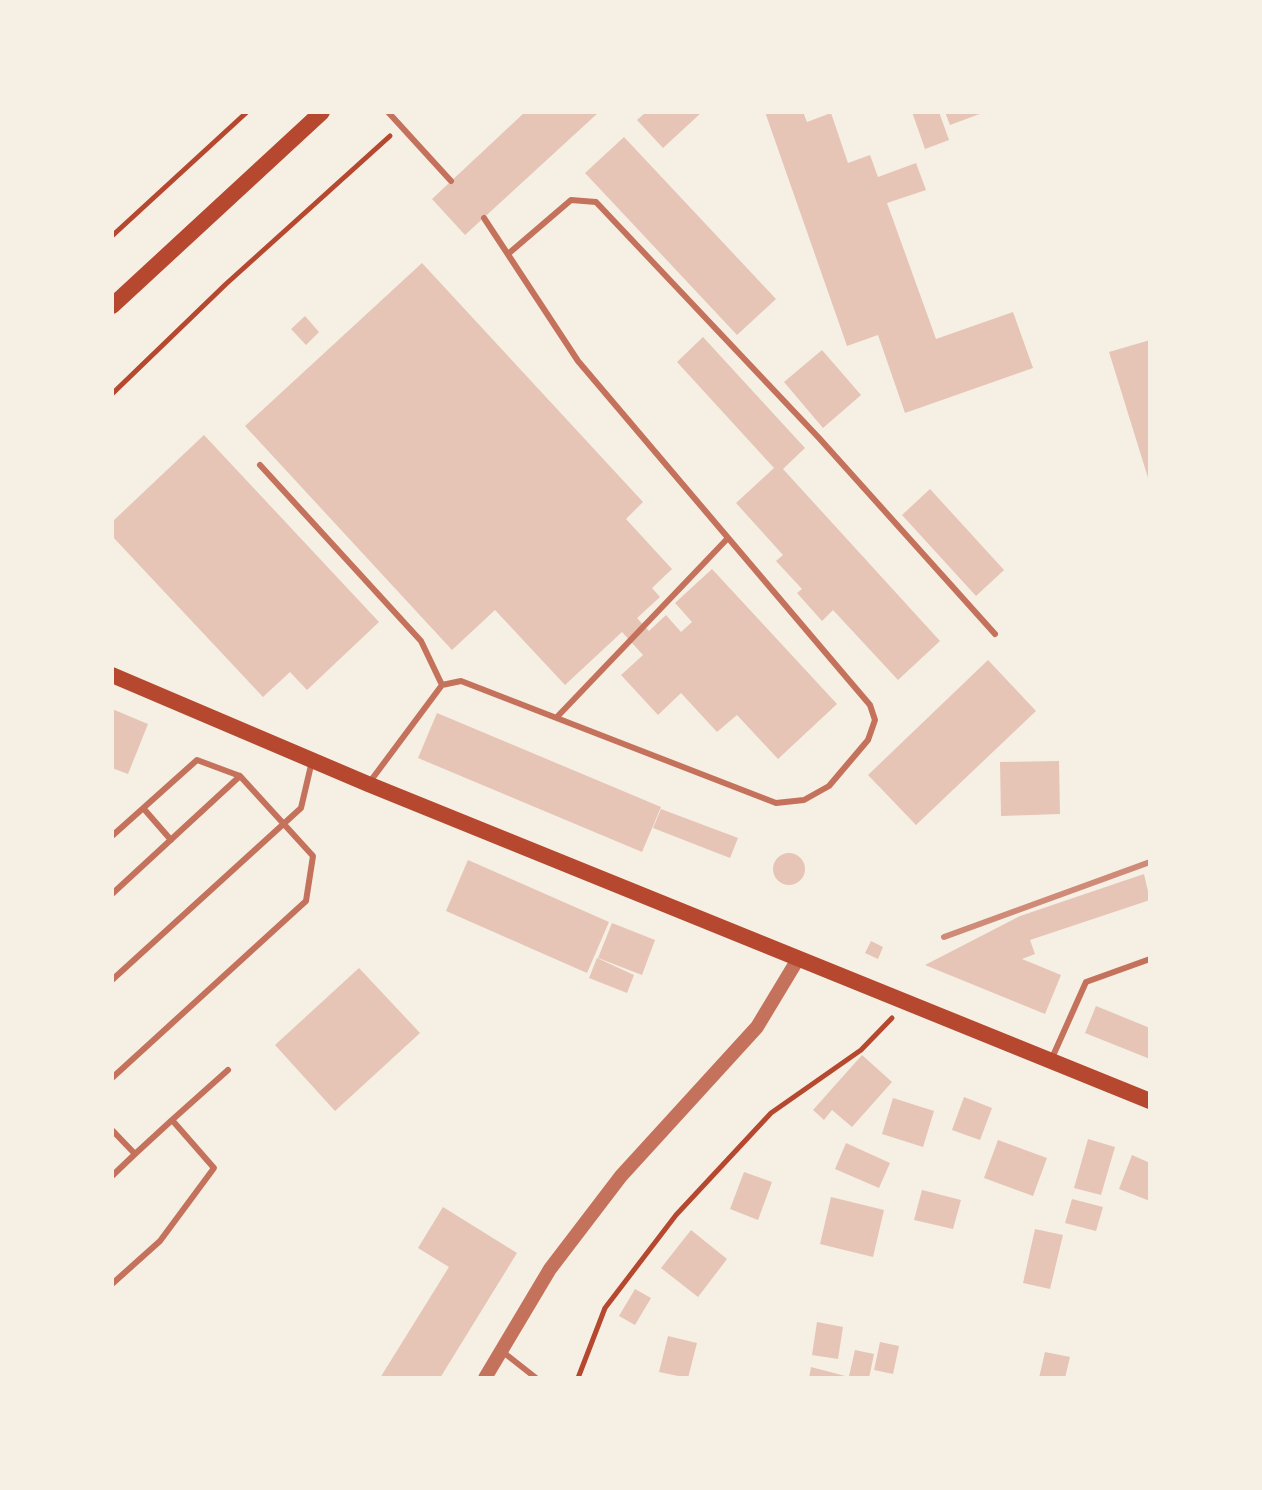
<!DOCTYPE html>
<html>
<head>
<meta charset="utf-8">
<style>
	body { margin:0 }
	#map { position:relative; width:1262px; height:1490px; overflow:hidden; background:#f6efe4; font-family:"Crimson Pro",serif }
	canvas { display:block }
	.frame { position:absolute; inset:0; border:114px solid #f6efe4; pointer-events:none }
</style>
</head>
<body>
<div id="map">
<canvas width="1262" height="1490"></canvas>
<div class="frame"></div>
</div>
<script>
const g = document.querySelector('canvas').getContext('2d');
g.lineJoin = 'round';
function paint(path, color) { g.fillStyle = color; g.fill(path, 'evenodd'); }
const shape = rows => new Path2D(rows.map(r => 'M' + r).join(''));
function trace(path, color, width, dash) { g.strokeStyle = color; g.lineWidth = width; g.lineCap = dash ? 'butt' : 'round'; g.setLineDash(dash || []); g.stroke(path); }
const building = shape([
	[525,112,599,112,465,235,432,199],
	[646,112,702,112,663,148,637,120],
	[765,112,803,112,807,122,831,113,848,163,870,155,878,177,916,163,926,190,887,203,936,339,1013,312,1033,368,905,413,878,335,847,346],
	[912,112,939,112,949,140,925,149],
	[945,112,985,112,950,125],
	[624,137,776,299,737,335,585,173],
	[422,263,643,502,626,519,672,569,652,588,660,597,637,618,649,631,666,615,681,632,692,622,675,603,712,569,837,704,778,759,737,715,717,732,681,693,658,715,621,675,643,655,622,632,565,685,495,610,452,650,245,426],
	[305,316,319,332,306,345,291,329],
	[703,337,805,448,783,469,940,641,898,680,833,610,822,621,797,593,802,589,776,561,783,555,736,503,774,468,677,362],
	[1150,340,1150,481,1149,481,1109,352],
	[822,350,861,395,823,428,784,382],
	[204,435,379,622,307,690,290,672,263,697,112,536,112,522],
	[930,489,1004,570,976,596,902,515],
	[988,660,1036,711,916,825,868,775],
	[112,709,148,724,128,774,112,768],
	[437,713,661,807,642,852,418,758],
	[1059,761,1060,814,1001,816,1000,762],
	[661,809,738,838,730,858,653,828],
	'773 869a16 16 0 1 1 32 0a16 16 0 1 1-32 0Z',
	[468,860,609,922,587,973,446,911],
	[1144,874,1150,900,1030,940,1035,954,1022,959,1061,975,1045,1014,925,965,1020,916],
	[612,923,655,940,642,975,598,958],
	[871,941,883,947,878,959,865,953],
	[597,958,634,975,627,993,589,978],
	[359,968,420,1033,335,1111,275,1045],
	[1096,1006,1150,1028,1150,1059,1085,1033],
	[862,1055,892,1082,852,1127,832,1110,824,1120,813,1110],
	[964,1097,992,1108,980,1140,952,1130],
	[893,1098,934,1111,923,1147,882,1134],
	[1088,1139,1115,1147,1101,1195,1074,1188],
	[998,1140,1047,1158,1033,1196,984,1178],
	[846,1143,890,1163,879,1188,835,1169],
	[1132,1155,1150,1163,1150,1201,1119,1189],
	[744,1172,772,1182,758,1220,730,1209],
	[922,1190,961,1200,953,1229,914,1220],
	[831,1197,884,1210,873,1257,820,1244],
	[1072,1199,1103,1207,1096,1231,1065,1223],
	[443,1207,517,1253,440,1378,380,1378,449,1267,418,1248],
	[1035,1229,1063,1235,1050,1289,1023,1283],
	[691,1230,727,1259,698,1297,661,1268],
	[635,1289,651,1298,635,1325,619,1316],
	[817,1322,843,1327,838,1359,812,1355],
	[668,1336,697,1343,688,1378,659,1372],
	[880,1342,899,1346,893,1374,874,1370],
	[855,1350,874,1354,869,1378,849,1376],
	[1045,1352,1070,1357,1065,1378,1039,1378],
	[811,1367,849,1377,848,1378,809,1378]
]);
const path = shape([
	[112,236,247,112],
	[112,394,226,284,390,136],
	[578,1378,605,1308,676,1215,771,1113,861,1050,892,1018]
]);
const service = shape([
	[388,112,451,181],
	[508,254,571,200,596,202,819,438,995,634],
	[260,465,421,641,442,685],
	[557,717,728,538],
	[369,783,442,685,461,681,776,803,804,800,829,786,868,740,875,720,870,705,847,678,578,361,484,218],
	[144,809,171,840],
	[112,836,197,760,240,776,313,856,306,901,112,1078],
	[112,894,240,776],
	[112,980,301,808,312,761],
	[1052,1058,1086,982,1150,959],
	[112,1130,135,1154,112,1176],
	[135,1154,172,1120],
	[112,1284,160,1241,214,1168,172,1120,228,1070],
	[503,1352,536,1378]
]);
const tertiary = shape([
	[485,1378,550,1269,621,1176,757,1027,798,959]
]);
const secondary = shape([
	[112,306,322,112],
	[112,675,368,784,1150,1101]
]);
const rail = shape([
	[944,937,1150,862]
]);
paint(building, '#e6c5b7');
trace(path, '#b5482f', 5);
trace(service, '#c5725c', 6);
trace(tertiary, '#c5725c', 14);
trace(secondary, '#b5482f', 16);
trace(rail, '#cf8b77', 6);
</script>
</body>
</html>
